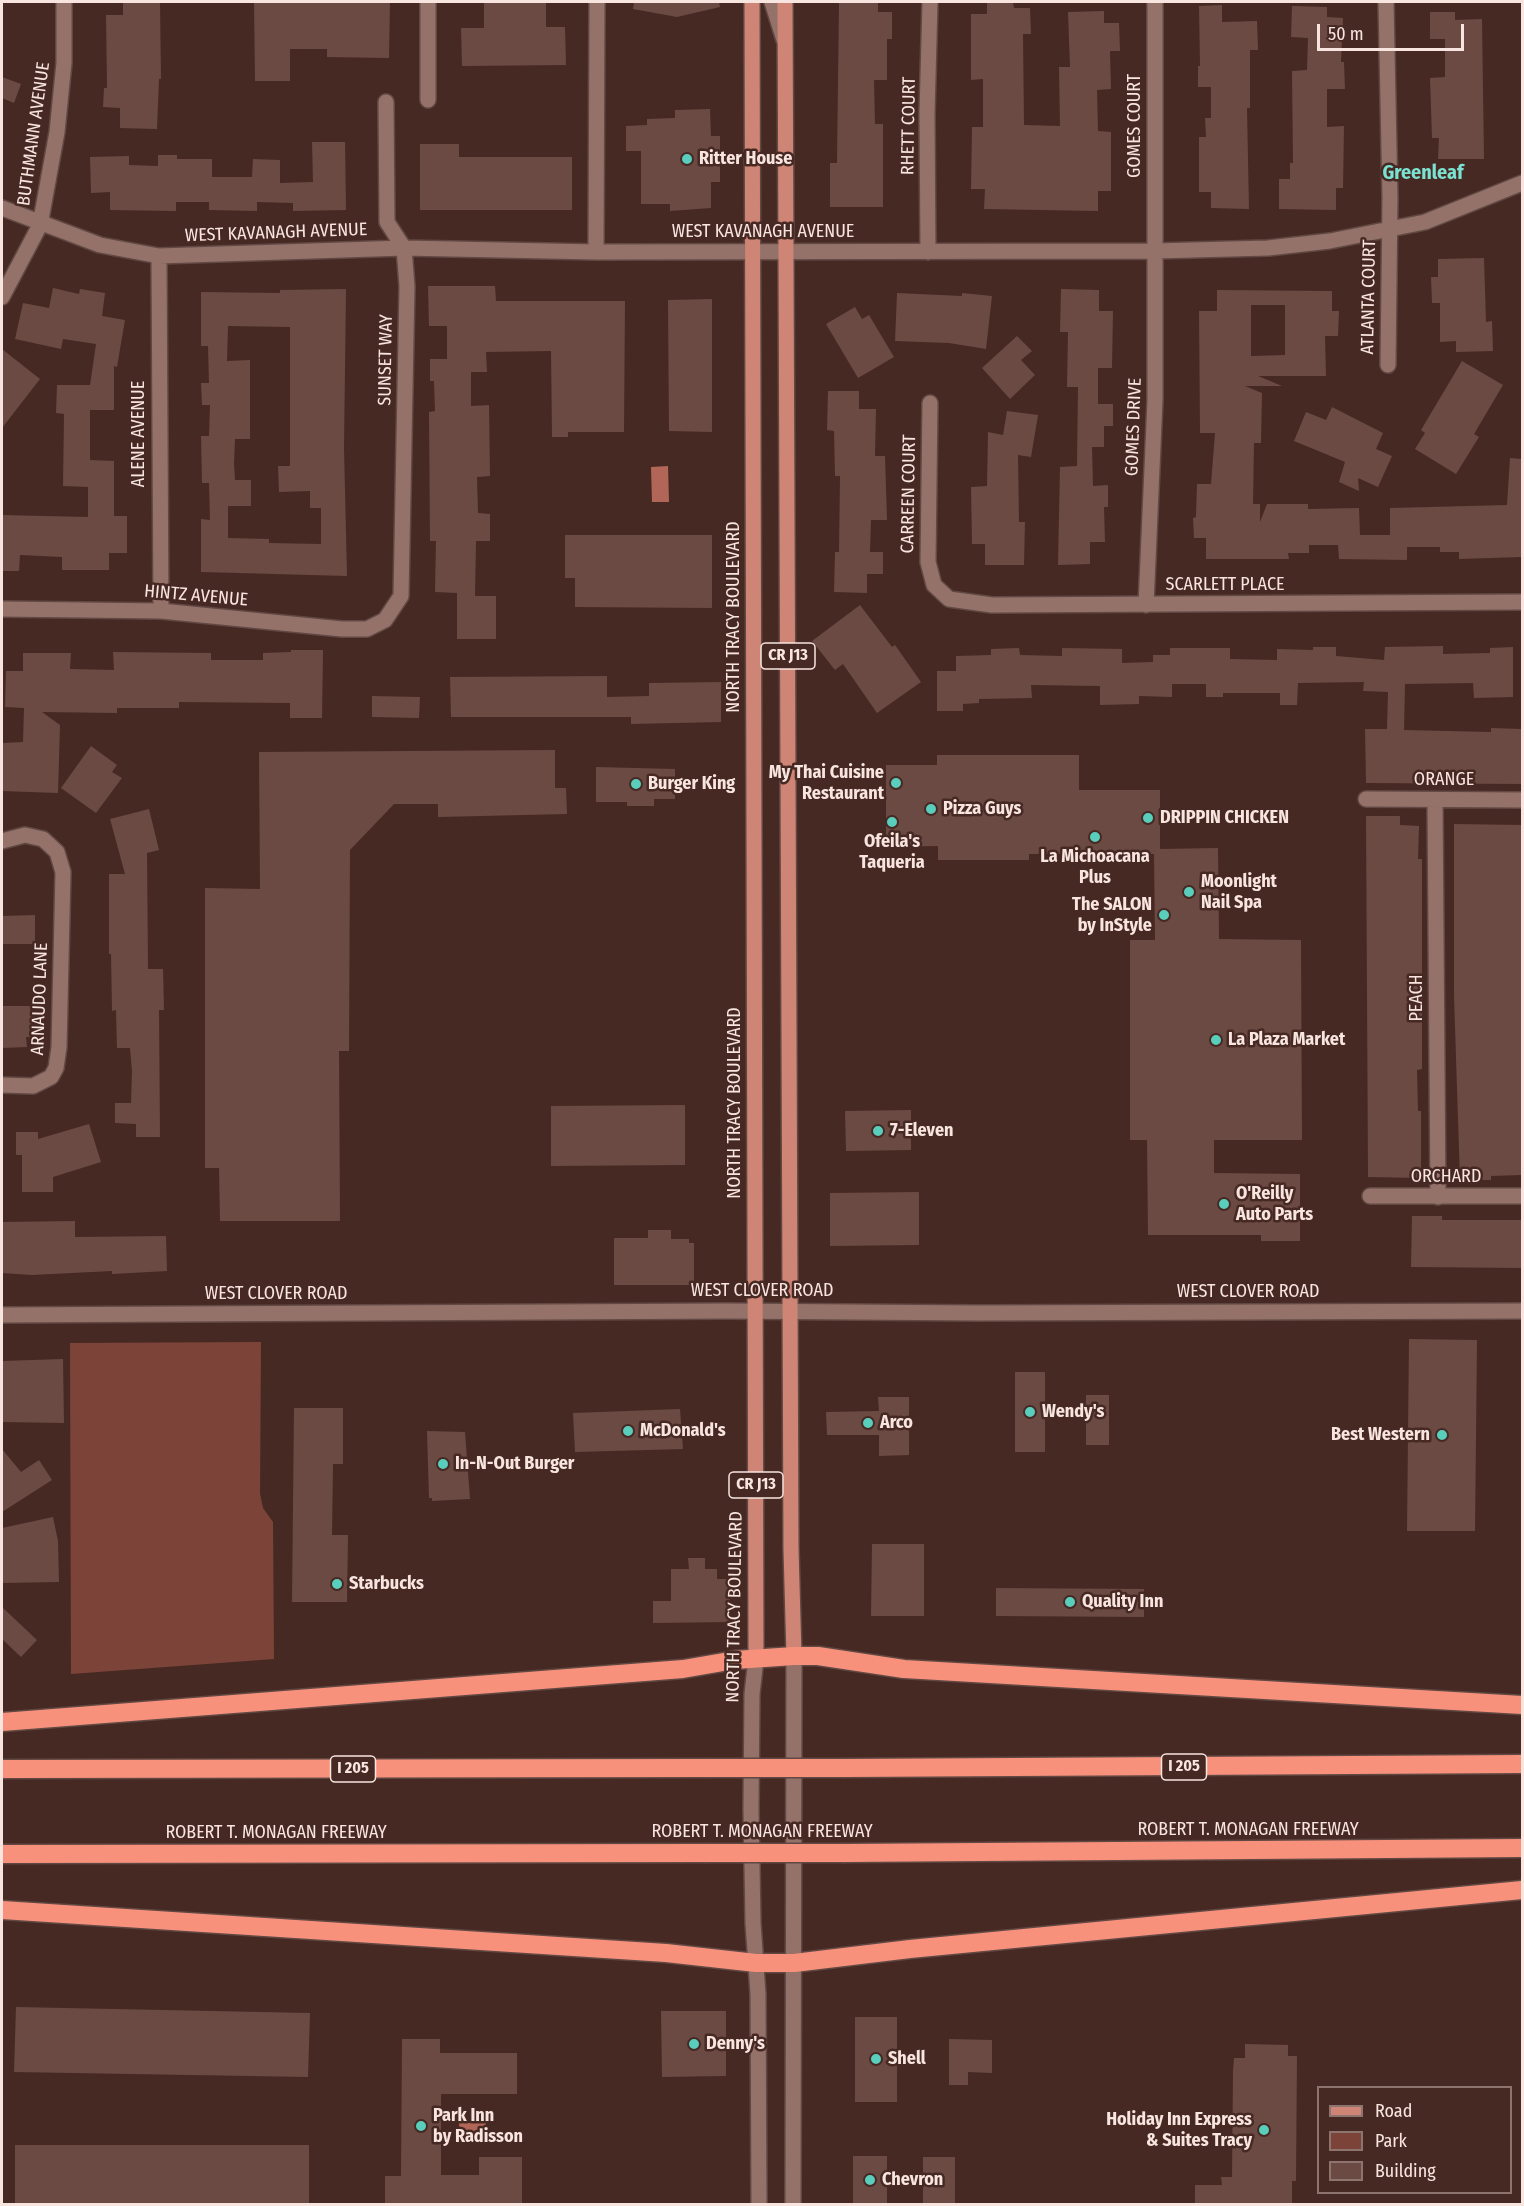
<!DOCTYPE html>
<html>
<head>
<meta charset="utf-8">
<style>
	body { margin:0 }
	#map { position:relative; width:1524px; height:2206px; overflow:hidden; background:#472923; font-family:"Fira Sans Condensed",sans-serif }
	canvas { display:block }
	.frame { position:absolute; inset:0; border:3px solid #f9e5e0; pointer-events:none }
	.legend { position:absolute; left:1317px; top:2086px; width:195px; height:108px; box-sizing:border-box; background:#472923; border:2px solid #8e746f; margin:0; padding:8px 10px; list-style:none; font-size:18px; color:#f9e5e0 }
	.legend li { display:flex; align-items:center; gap:12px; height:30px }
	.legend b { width:30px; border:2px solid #8e746f }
	.scale { position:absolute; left:1317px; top:24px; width:147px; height:27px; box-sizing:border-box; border:3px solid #f9e5e0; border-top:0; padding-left:8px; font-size:18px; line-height:21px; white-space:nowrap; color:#f9e5e0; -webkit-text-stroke:4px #472923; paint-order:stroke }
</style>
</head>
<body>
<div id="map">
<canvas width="1524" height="2206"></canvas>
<div class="frame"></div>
<ul class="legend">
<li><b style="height:8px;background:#cf8575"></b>Road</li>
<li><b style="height:16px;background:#7c4438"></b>Park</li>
<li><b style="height:16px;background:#6b4a43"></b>Building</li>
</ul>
<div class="scale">50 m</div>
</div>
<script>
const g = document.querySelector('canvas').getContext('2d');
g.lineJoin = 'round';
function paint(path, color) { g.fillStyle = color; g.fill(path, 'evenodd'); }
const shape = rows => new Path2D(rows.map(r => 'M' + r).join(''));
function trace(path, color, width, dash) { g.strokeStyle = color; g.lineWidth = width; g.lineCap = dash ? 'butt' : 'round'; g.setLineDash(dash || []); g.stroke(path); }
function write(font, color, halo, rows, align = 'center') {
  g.font = font + ' "Fira Sans Condensed",sans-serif'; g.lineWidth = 5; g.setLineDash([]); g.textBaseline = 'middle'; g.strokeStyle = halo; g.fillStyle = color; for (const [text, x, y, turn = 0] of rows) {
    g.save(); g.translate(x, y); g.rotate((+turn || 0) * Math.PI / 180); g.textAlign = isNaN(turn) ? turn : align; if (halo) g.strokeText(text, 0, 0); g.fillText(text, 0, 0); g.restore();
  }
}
const green = shape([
	[261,1342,260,1494,263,1508,273,1522,274,1659,71,1674,70,1343]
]);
const water = shape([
	[668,466,669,502,652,502,651,467],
	[459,2123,486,2123,486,2141,460,2141]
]);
const building = shape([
	[123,2,160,2,161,79,159,79,157,129,120,128,120,108,103,107,104,88,107,88,106,15,123,15],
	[254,2,390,2,389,58,327,57,327,49,290,49,290,81,255,81],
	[484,2,546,2,546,27,565,27,566,65,462,66,461,28,484,28],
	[634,2,719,2,720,7,677,17,633,9],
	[839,2,878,2,878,12,892,12,892,39,887,39,887,80,874,80,875,124,883,124,883,207,830,207,830,163,837,163],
	[1013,2,1014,8,1030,8,1031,34,1023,34,1024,125,1060,126,1059,67,1070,67,1068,12,1104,11,1104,23,1119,23,1120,51,1110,51,1111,89,1097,90,1098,131,1111,132,1111,191,1098,191,1098,211,984,209,985,189,971,189,972,127,983,127,983,79,971,80,971,14,987,14,987,3],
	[1222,5,1222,22,1257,21,1258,50,1250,50,1250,108,1247,108,1249,209,1211,208,1211,192,1199,192,1199,137,1206,137,1205,118,1211,118,1211,87,1198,87,1198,66,1200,66,1199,6],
	[1292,6,1327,7,1327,17,1343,18,1341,62,1344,62,1345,89,1327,89,1327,127,1344,126,1343,188,1336,188,1336,210,1279,209,1279,179,1290,179,1290,163,1293,163,1292,71,1307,70,1308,38,1291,37],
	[1430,12,1455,12,1455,20,1482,19,1484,159,1438,159,1439,138,1432,138,1430,78,1445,77,1445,39,1430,39],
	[2,77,21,84,14,103,2,98],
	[710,109,711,136,720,136,720,182,711,182,711,208,670,211,670,204,641,204,641,151,626,151,626,126,647,125,647,119,675,118,675,110],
	[312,142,345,142,346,210,293,211,293,203,257,202,257,211,209,210,209,202,176,202,176,211,110,210,110,192,91,193,90,157,129,156,129,165,158,166,158,155,177,155,177,159,212,159,212,177,252,177,253,159,280,160,280,183,313,182],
	[420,144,459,144,459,157,572,157,572,210,420,210],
	[1484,258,1486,322,1492,321,1493,351,1456,352,1456,341,1440,342,1440,303,1432,303,1431,277,1438,277,1438,259],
	[428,286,495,286,496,301,625,301,624,432,568,432,568,437,552,437,551,351,486,352,487,372,471,372,471,406,489,405,490,476,477,477,478,513,490,514,490,541,476,541,475,596,496,596,496,639,457,639,457,593,435,592,436,541,430,541,429,412,435,411,434,381,430,381,430,359,447,359,447,326,429,326],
	[53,288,79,294,80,289,105,293,102,316,125,320,117,367,114,366,114,410,90,410,90,460,114,461,114,516,127,516,127,553,109,553,109,570,62,570,62,557,20,555,19,571,2,571,2,515,88,517,88,487,63,486,64,414,56,413,57,385,90,385,96,344,63,339,61,349,15,339,23,303,49,308],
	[346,289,344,448,347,576,201,572,201,519,210,520,209,483,202,483,201,436,209,436,210,405,202,405,201,383,209,383,208,346,201,346,201,292,280,293,280,290],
	[228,326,290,327,290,466,278,466,279,492,310,491,310,508,321,508,321,544,269,543,269,539,228,538,228,506,251,506,251,480,235,480,234,463,235,439,250,439,250,360,227,361],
	[1061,289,1099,290,1099,311,1113,311,1112,368,1098,368,1098,404,1113,404,1113,426,1104,426,1104,447,1092,447,1093,486,1108,485,1108,507,1104,507,1105,542,1090,542,1090,564,1058,565,1060,467,1077,466,1078,387,1067,387,1068,332,1060,332],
	[1217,290,1332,291,1332,311,1339,311,1338,336,1325,336,1326,376,1258,376,1282,386,1245,386,1262,393,1261,443,1254,443,1253,504,1260,504,1260,522,1267,504,1308,504,1308,509,1359,508,1360,535,1390,535,1390,508,1507,505,1510,458,1522,459,1522,557,1459,559,1459,552,1440,552,1440,547,1407,547,1407,560,1339,559,1338,545,1309,545,1309,553,1288,553,1289,559,1206,559,1206,538,1194,538,1193,518,1196,517,1197,484,1211,484,1215,433,1200,433,1199,311,1217,311],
	[1251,305,1285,305,1285,355,1251,356],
	[897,293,962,296,962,293,992,296,986,349,949,343,895,341],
	[712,299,712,432,669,431,668,300],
	[855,307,862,319,869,315,894,357,858,378,826,324],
	[1017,336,1032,351,1021,360,1035,375,1010,399,982,368],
	[2,349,40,379,2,428],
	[1462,361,1503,385,1474,434,1479,437,1456,474,1415,449,1425,433,1421,430],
	[828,391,859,391,859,409,876,409,875,456,885,456,887,520,871,520,870,552,883,552,883,574,867,574,867,593,834,592,835,552,839,552,840,476,835,476,834,431,827,430],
	[1332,407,1383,433,1376,449,1392,456,1378,487,1358,478,1359,491,1339,482,1345,462,1294,441,1306,412,1326,420],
	[1007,411,1038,415,1031,457,1018,455,1019,522,1025,522,1024,565,985,565,985,544,972,544,971,487,987,486,988,432,1003,435],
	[565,535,712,535,712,608,575,607,575,578,565,578],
	[860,605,892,647,895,645,921,682,877,713,843,664,835,670,812,641],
	[1443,646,1443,654,1490,653,1490,648,1513,647,1513,697,1474,698,1473,683,1405,684,1404,730,1491,732,1491,728,1522,729,1522,784,1366,783,1365,729,1387,729,1388,692,1363,691,1364,682,1298,683,1297,705,1280,705,1280,693,1223,693,1223,697,1206,697,1206,684,1172,684,1172,697,1139,696,1139,704,1100,705,1100,686,1031,685,1032,698,979,699,979,703,963,704,963,711,937,711,937,671,956,671,956,656,991,655,991,649,1019,648,1020,655,1062,656,1062,648,1122,649,1122,663,1153,662,1153,655,1170,655,1170,648,1230,648,1230,659,1277,660,1277,649,1313,650,1313,647,1336,647,1336,656,1384,660,1385,647],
	[291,650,323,650,322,718,290,718,290,703,179,702,179,708,117,708,117,713,42,712,60,725,58,793,2,791,2,743,23,742,24,708,5,707,6,671,23,671,23,653,71,653,70,669,114,670,113,652,211,653,211,660,263,660,263,653,291,652],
	[607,676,607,697,649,696,649,683,721,682,721,722,631,724,631,717,451,717,450,677],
	[372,696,420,697,419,718,372,717],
	[91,746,117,765,112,772,122,778,96,813,61,788],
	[555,750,555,788,566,788,567,814,438,817,438,804,394,804,350,850,349,1051,339,1051,340,1221,220,1221,219,1168,205,1168,205,888,260,889,259,752],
	[937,755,1079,755,1079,790,1160,790,1160,849,1218,848,1219,939,1301,940,1302,1140,1214,1140,1214,1173,1300,1174,1300,1241,1261,1241,1261,1235,1148,1235,1147,1140,1130,1140,1130,940,1155,940,1154,854,1029,854,1029,860,938,860,938,846,886,847,886,765,937,765],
	[596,767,675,769,675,799,654,799,654,806,627,806,627,802,596,802],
	[149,809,159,850,147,853,148,969,163,969,164,1010,159,1010,160,1137,136,1137,136,1124,115,1123,115,1103,131,1103,132,1071,130,1048,117,1048,116,1010,112,1011,111,954,109,954,109,874,125,874,110,819],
	[1366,816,1400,816,1400,825,1419,826,1418,859,1422,859,1422,1069,1417,1070,1418,1111,1421,1111,1421,1178,1368,1177],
	[1454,824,1522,825,1522,1175,1491,1176,1491,1180,1460,1180,1454,996],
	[35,915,35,944,2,944,2,916],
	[2,1006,36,1006,37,1037,26,1037,27,1047,2,1048],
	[685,1105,685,1165,551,1166,551,1106],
	[911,1110,911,1150,846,1151,845,1111],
	[89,1124,101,1162,53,1177,53,1192,22,1192,22,1155,16,1155,16,1132,38,1132,38,1139],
	[919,1192,919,1245,830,1246,830,1193],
	[1412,1216,1442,1216,1442,1220,1522,1220,1522,1268,1411,1267],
	[75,1221,75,1237,166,1236,167,1271,112,1274,112,1271,32,1275,2,1273,2,1222],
	[648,1230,671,1230,671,1239,689,1239,689,1243,694,1243,694,1281,689,1281,689,1285,614,1285,614,1238,648,1238],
	[1409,1339,1477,1340,1475,1531,1407,1531],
	[63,1359,64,1423,2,1422,2,1361],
	[1015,1372,1045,1372,1045,1452,1015,1452],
	[1086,1395,1109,1395,1109,1445,1086,1445],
	[878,1397,909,1397,909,1455,879,1456,879,1435,827,1435,826,1412,879,1411],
	[294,1408,343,1408,343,1464,333,1464,332,1535,348,1535,347,1602,292,1602],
	[680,1409,683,1449,575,1452,573,1413],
	[427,1431,465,1432,470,1499,432,1501,432,1498,429,1498],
	[2,1449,21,1472,39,1460,52,1480,2,1512],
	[53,1517,58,1541,59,1582,2,1583,2,1528],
	[872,1544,924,1544,924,1616,871,1616],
	[688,1558,705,1558,705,1569,717,1569,717,1579,729,1579,730,1622,653,1623,653,1601,671,1601,671,1569,689,1569],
	[996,1588,1144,1589,1144,1617,996,1616],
	[2,1607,37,1640,21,1657,2,1639],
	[16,2007,310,2013,308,2077,14,2072],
	[661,2011,726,2011,726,2076,662,2077],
	[855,2017,897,2017,897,2102,855,2102],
	[402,2039,440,2039,440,2053,517,2053,517,2094,441,2094,441,2175,479,2175,479,2157,522,2157,522,2205,385,2205,385,2176,401,2176],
	[949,2039,992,2040,992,2073,968,2072,968,2085,949,2085],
	[1245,2044,1288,2045,1288,2056,1297,2056,1296,2181,1292,2181,1292,2204,1195,2205,1195,2185,1222,2185,1221,2177,1232,2177,1233,2071,1234,2058,1245,2058],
	[15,2145,309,2145,309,2205,15,2205],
	[853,2156,887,2156,887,2205,853,2205],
	[923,2157,955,2157,955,2205,923,2205]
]);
const minor = shape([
	[428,2,428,100],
	[772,2,784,40],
	[1386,2,1390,198,1388,365],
	[2,208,100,245,159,256,404,248,596,252,1155,251,1268,248,1330,241,1425,222,1522,183],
	[596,252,597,2],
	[928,252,927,114,930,2],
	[159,256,161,611],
	[2,297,40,225,57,132,64,63,64,2],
	[930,403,928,562,934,585,949,599,992,605,1522,602],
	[1146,605,1155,400,1155,2],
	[2,609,161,611,342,629,367,629,385,620,401,596,407,286,404,248,387,222,386,102],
	[1366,799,1522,800],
	[1435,800,1438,1197],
	[2,841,25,835,43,839,57,852,63,872,59,1047,56,1068,51,1077,33,1086,2,1085],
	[1370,1196,1522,1196]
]);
const tertiary = shape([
	[2,1315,727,1311,979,1313,1522,1311]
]);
const secondary = shape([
	[756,1659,752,1694,751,1809,753,1923,758,1994,759,2204],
	[793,2204,794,1656]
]);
const primary = shape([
	[752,2,756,1659],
	[785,2,791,1549,794,1656]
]);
const motorway = shape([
	[2,1722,683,1669,735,1660,794,1656,818,1656,904,1669,1522,1705],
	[845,1768,1522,1764],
	[2,1769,705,1768],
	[845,1853,1522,1848],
	[2,1854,705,1853],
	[2,1910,666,1953,756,1963,794,1963,910,1949,1522,1890]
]);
const motorwayBridge = shape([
	[705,1768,845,1768],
	[705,1853,845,1853]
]);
const markers = [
	[687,159,6,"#5acebd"],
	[896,783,6,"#5acebd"],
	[636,784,6,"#5acebd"],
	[931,809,6,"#5acebd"],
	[1148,818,6,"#5acebd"],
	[892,822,6,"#5acebd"],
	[1095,837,6,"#5acebd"],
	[1189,892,6,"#5acebd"],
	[1164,915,6,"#5acebd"],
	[1216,1040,6,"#5acebd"],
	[878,1131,6,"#5acebd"],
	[1224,1204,6,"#5acebd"],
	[1030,1412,6,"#5acebd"],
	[868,1423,6,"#5acebd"],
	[628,1431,6,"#5acebd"],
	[1442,1435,6,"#5acebd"],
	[443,1464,6,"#5acebd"],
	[337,1584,6,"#5acebd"],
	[1070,1602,6,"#5acebd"],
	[694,2044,6,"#5acebd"],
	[876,2059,6,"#5acebd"],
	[421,2126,6,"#5acebd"],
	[1264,2130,6,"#5acebd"],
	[870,2180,6,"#5acebd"]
];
const shields = [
	[788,656,54],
	[756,1485,54],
	[1184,1767,45],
	[353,1769,45]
];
const shieldNames = [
	["CR J13",788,656],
	["CR J13",756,1485],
	["I 205",1184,1767],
	["I 205",353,1769]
];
const streetNames = [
	["RHETT COURT",909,126,-89],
	["GOMES COURT",1135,126,-90],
	["BUTHMANN AVENUE",34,134,-82],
	["WEST KAVANAGH AVENUE",763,232],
	["WEST KAVANAGH AVENUE",276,233,-2],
	["ATLANTA COURT",1369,297,-89],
	["SUNSET WAY",386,360,-89],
	["GOMES DRIVE",1134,427,-88],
	["ALENE AVENUE",139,434,-90],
	["CARREEN COURT",909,494,-89],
	["SCARLETT PLACE",1225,585],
	["HINTZ AVENUE",196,596,5],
	["NORTH TRACY BOULEVARD",734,617,-90],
	["ORANGE",1444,780],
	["PEACH",1417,998,-90],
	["ARNAUDO LANE",40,999,-88],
	["NORTH TRACY BOULEVARD",735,1103,-90],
	["ORCHARD",1446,1177],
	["WEST CLOVER ROAD",762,1291],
	["WEST CLOVER ROAD",1248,1292],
	["WEST CLOVER ROAD",276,1294],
	["NORTH TRACY BOULEVARD",735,1607,-89],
	["ROBERT T. MONAGAN FREEWAY",1248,1830],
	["ROBERT T. MONAGAN FREEWAY",762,1832],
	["ROBERT T. MONAGAN FREEWAY",276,1833]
];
const poiNames = [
	["Ritter House",699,159],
	["My Thai Cuisine",884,773,"right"],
	["Restaurant",884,794,"right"],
	["Burger King",648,784],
	["Pizza Guys",943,809],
	["DRIPPIN CHICKEN",1160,818],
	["Ofeila's",892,842,"center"],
	["Taqueria",892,863,"center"],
	["La Michoacana",1095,857,"center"],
	["Plus",1095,878,"center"],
	["Moonlight",1201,882],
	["Nail Spa",1201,903],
	["The SALON",1152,905,"right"],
	["by InStyle",1152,926,"right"],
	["La Plaza Market",1228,1040],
	["7-Eleven",890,1131],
	["O'Reilly",1236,1194],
	["Auto Parts",1236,1215],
	["Wendy's",1042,1412],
	["Arco",880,1423],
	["McDonald's",640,1431],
	["Best Western",1430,1435,"right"],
	["In-N-Out Burger",455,1464],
	["Starbucks",349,1584],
	["Quality Inn",1082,1602],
	["Denny's",706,2044],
	["Shell",888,2059],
	["Park Inn",433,2116],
	["by Radisson",433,2137],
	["Holiday Inn Express",1252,2120,"right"],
	["& Suites Tracy",1252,2141,"right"],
	["Chevron",882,2180]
];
const neighbourhoodNames = [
	["Greenleaf",1423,173]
];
paint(green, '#7c4438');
paint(water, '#b26657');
paint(building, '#6b4a43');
trace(minor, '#614843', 18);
trace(tertiary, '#614843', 18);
trace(secondary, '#614843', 18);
trace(primary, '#614843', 18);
trace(motorway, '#614843', 21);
trace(minor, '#94726a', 15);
trace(tertiary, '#94726a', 15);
trace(secondary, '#94726a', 15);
trace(primary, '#cf8575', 15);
trace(motorway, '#f7917c', 18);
trace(motorwayBridge, '#614843', 21, []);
trace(motorwayBridge, '#f7917c', 18);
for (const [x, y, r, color] of markers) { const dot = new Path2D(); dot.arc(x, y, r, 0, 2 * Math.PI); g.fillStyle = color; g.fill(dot); trace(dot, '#472923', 2); }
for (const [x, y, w] of shields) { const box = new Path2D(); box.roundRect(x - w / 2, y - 13, w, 26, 4.5); g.fillStyle = '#472923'; g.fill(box); trace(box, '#f9e5e0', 1.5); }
write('bold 16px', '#f9e5e0', null, shieldNames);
write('18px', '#f9e5e0', '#472923', streetNames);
write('bold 18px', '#f9e5e0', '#472923', poiNames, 'left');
write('bold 20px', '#7be2d1', '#472923', neighbourhoodNames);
</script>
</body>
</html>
